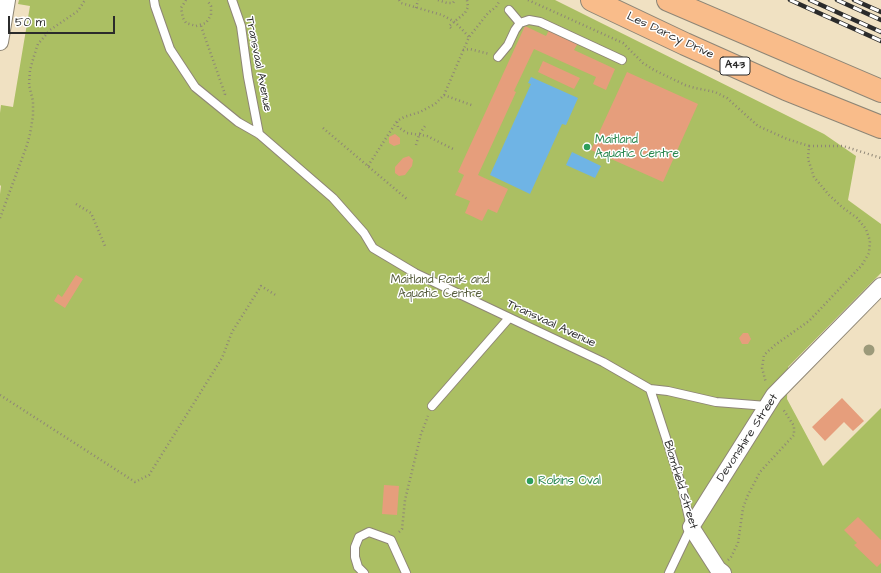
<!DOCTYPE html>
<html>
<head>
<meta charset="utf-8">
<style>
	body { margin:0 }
	#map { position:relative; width:881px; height:573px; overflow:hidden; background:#f0e1c2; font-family:"Architects Daughter",sans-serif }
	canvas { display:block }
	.scale { position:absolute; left:8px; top:16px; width:107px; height:18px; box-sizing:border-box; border:2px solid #2b2b2b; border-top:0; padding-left:5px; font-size:12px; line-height:14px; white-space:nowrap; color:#2b2b2b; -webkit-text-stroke:3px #fff; paint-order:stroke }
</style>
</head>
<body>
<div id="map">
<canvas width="881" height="573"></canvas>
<div class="scale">50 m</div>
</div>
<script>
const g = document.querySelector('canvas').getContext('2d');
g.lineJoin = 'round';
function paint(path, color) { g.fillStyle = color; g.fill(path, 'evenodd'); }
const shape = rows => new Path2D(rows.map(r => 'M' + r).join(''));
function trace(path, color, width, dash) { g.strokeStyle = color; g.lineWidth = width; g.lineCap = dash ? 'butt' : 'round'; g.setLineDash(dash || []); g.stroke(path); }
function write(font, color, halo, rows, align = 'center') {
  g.font = font + ' "Architects Daughter",sans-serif'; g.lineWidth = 3; g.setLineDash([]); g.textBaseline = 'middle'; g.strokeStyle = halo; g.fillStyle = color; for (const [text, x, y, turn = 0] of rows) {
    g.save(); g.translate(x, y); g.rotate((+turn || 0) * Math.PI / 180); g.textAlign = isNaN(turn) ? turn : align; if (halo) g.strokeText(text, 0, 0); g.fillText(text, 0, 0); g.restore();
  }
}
const green = shape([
	[19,0,555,0,824,134,856,156,848,200,881,224,881,273,788,367,787,399,823,466,881,408,881,573,0,573,0,194,1,186,0,185,0,113,1,105,13,107,30,6,18,4]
]);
const water = shape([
	[531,77,578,98,566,125,562,124,530,194,490,175,531,84,528,83],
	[572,152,601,166,595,178,566,165]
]);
const building = shape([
	[525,26,546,36,549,30,578,43,574,50,615,69,606,90,593,84,596,77,534,49,514,91,516,92,478,175,508,189,497,213,488,209,482,221,465,213,470,201,455,195,464,175,458,172],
	[543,61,580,78,574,89,538,72],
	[627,72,698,104,663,182,591,150],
	[395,134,400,138,400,144,394,146,389,143,389,137],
	[409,156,413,160,412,166,405,175,399,176,395,173,395,167,403,158],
	[76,275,83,279,65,308,54,301,58,294,62,297],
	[743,333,748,333,751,339,748,344,742,344,739,338],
	[842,398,864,421,853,431,844,422,825,441,812,427],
	[384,485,399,486,397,515,382,514],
	[858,517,881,540,881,563,877,567,854,545,857,543,844,530]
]);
const path = shape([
	[186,0,181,8,183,18,186,23,196,26,206,23,211,15,211,6,207,0],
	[399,0,401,3,442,15,455,22,469,37],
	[438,0,447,3,453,3,455,0],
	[528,0,623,43,643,63,654,70,685,85,695,88,715,92,727,98,758,126,787,139,809,146,808,159,814,177,829,195,842,207,857,218,866,229,870,241,869,253,862,265,809,321,775,345,764,355,762,368,766,383],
	[416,8,418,0],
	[201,26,225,94,224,97],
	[451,28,449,26,465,13,468,7,467,0],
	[463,50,470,49,489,54],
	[444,95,474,106],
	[397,122,398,127,407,133,427,136,453,149],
	[323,128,408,200],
	[416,145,419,135,425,126],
	[809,146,843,146,881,158],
	[368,166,397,121,404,117,420,112,435,104,444,95,469,37,488,13,496,7,500,0],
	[76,204,91,213,105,246],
	[0,218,27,145,30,134,33,116,33,101,29,85,30,70,34,56,38,44,50,30,78,11,85,0],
	[0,395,135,482,149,475,222,358,232,332,261,286,277,296],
	[399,532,402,529,405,500,421,434,428,416],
	[728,560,731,557,738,543,743,508,747,497,760,472,794,435,794,426,783,409]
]);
const lane = shape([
	[154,0,155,6,170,49,195,87,238,122,259,134,333,198,364,233,373,248,415,273,603,362,650,389,668,391,716,402,767,406],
	[232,0,241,26,248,77,259,134],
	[509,10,520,23],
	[498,57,508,45,515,30,520,23,529,20,540,22,622,60],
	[650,389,682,487,691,527,669,573],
	[432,406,509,318],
	[364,573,358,567,355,557,355,547,359,537,369,532,391,540,406,573]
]);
const street = shape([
	[0,42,7,0],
	[723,573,718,569,691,527,774,395,881,286]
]);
const highway = shape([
	[592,0,685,44,786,89,881,127],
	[668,0,881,91]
]);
const rail = shape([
	[790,0,881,41],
	[810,0,881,32],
	[837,0,881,20],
	[854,0,881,12]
]);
const trees = [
	[869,350]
];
const markers = [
	[587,147,4,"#2e9e5b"],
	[530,481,4,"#2e9e5b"]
];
const shields = [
	[735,66,30]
];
const shieldNames = [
	["A43",735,66]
];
const streetNames = [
	["Les Darcy Drive",670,36,25],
	["Transvaal Avenue",258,64,79],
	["Transvaal Avenue",551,324,25],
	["Devonshire Street",748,438,-57],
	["Blomfield Street",680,485,73]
];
const leisureNames = [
	["Maitland",595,140],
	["Aquatic Centre",595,154],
	["Robins Oval",538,481]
];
const parkNames = [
	["Maitland Park and",440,280],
	["Aquatic Centre",440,294]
];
paint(green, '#abbf63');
paint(water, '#6fb4e5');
paint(building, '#e69e7c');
trace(lane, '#8e8676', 10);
trace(street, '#8e8676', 18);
trace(highway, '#8e8676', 24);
trace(path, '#8e8676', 2.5, [1, 3]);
trace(lane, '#fff', 8);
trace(street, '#fff', 16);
trace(highway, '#f9bc8a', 22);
trace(rail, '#2b2b2b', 4.5);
trace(rail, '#fff', 3, [9]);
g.fillStyle = '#9c9a7a';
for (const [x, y] of trees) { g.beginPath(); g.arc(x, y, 5.5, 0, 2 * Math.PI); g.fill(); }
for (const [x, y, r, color] of markers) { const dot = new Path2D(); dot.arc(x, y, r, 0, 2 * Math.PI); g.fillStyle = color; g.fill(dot); trace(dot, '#fff', 1.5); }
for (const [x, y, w] of shields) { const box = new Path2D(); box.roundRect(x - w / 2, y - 9, w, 18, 3); g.fillStyle = '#fff'; g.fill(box); trace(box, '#2b2b2b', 1); }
write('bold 11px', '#2b2b2b', null, shieldNames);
write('12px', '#2b2b2b', '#fff', streetNames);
write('12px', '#27864d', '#fff', leisureNames, 'left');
write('12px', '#585f3f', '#fff', parkNames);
</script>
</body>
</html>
